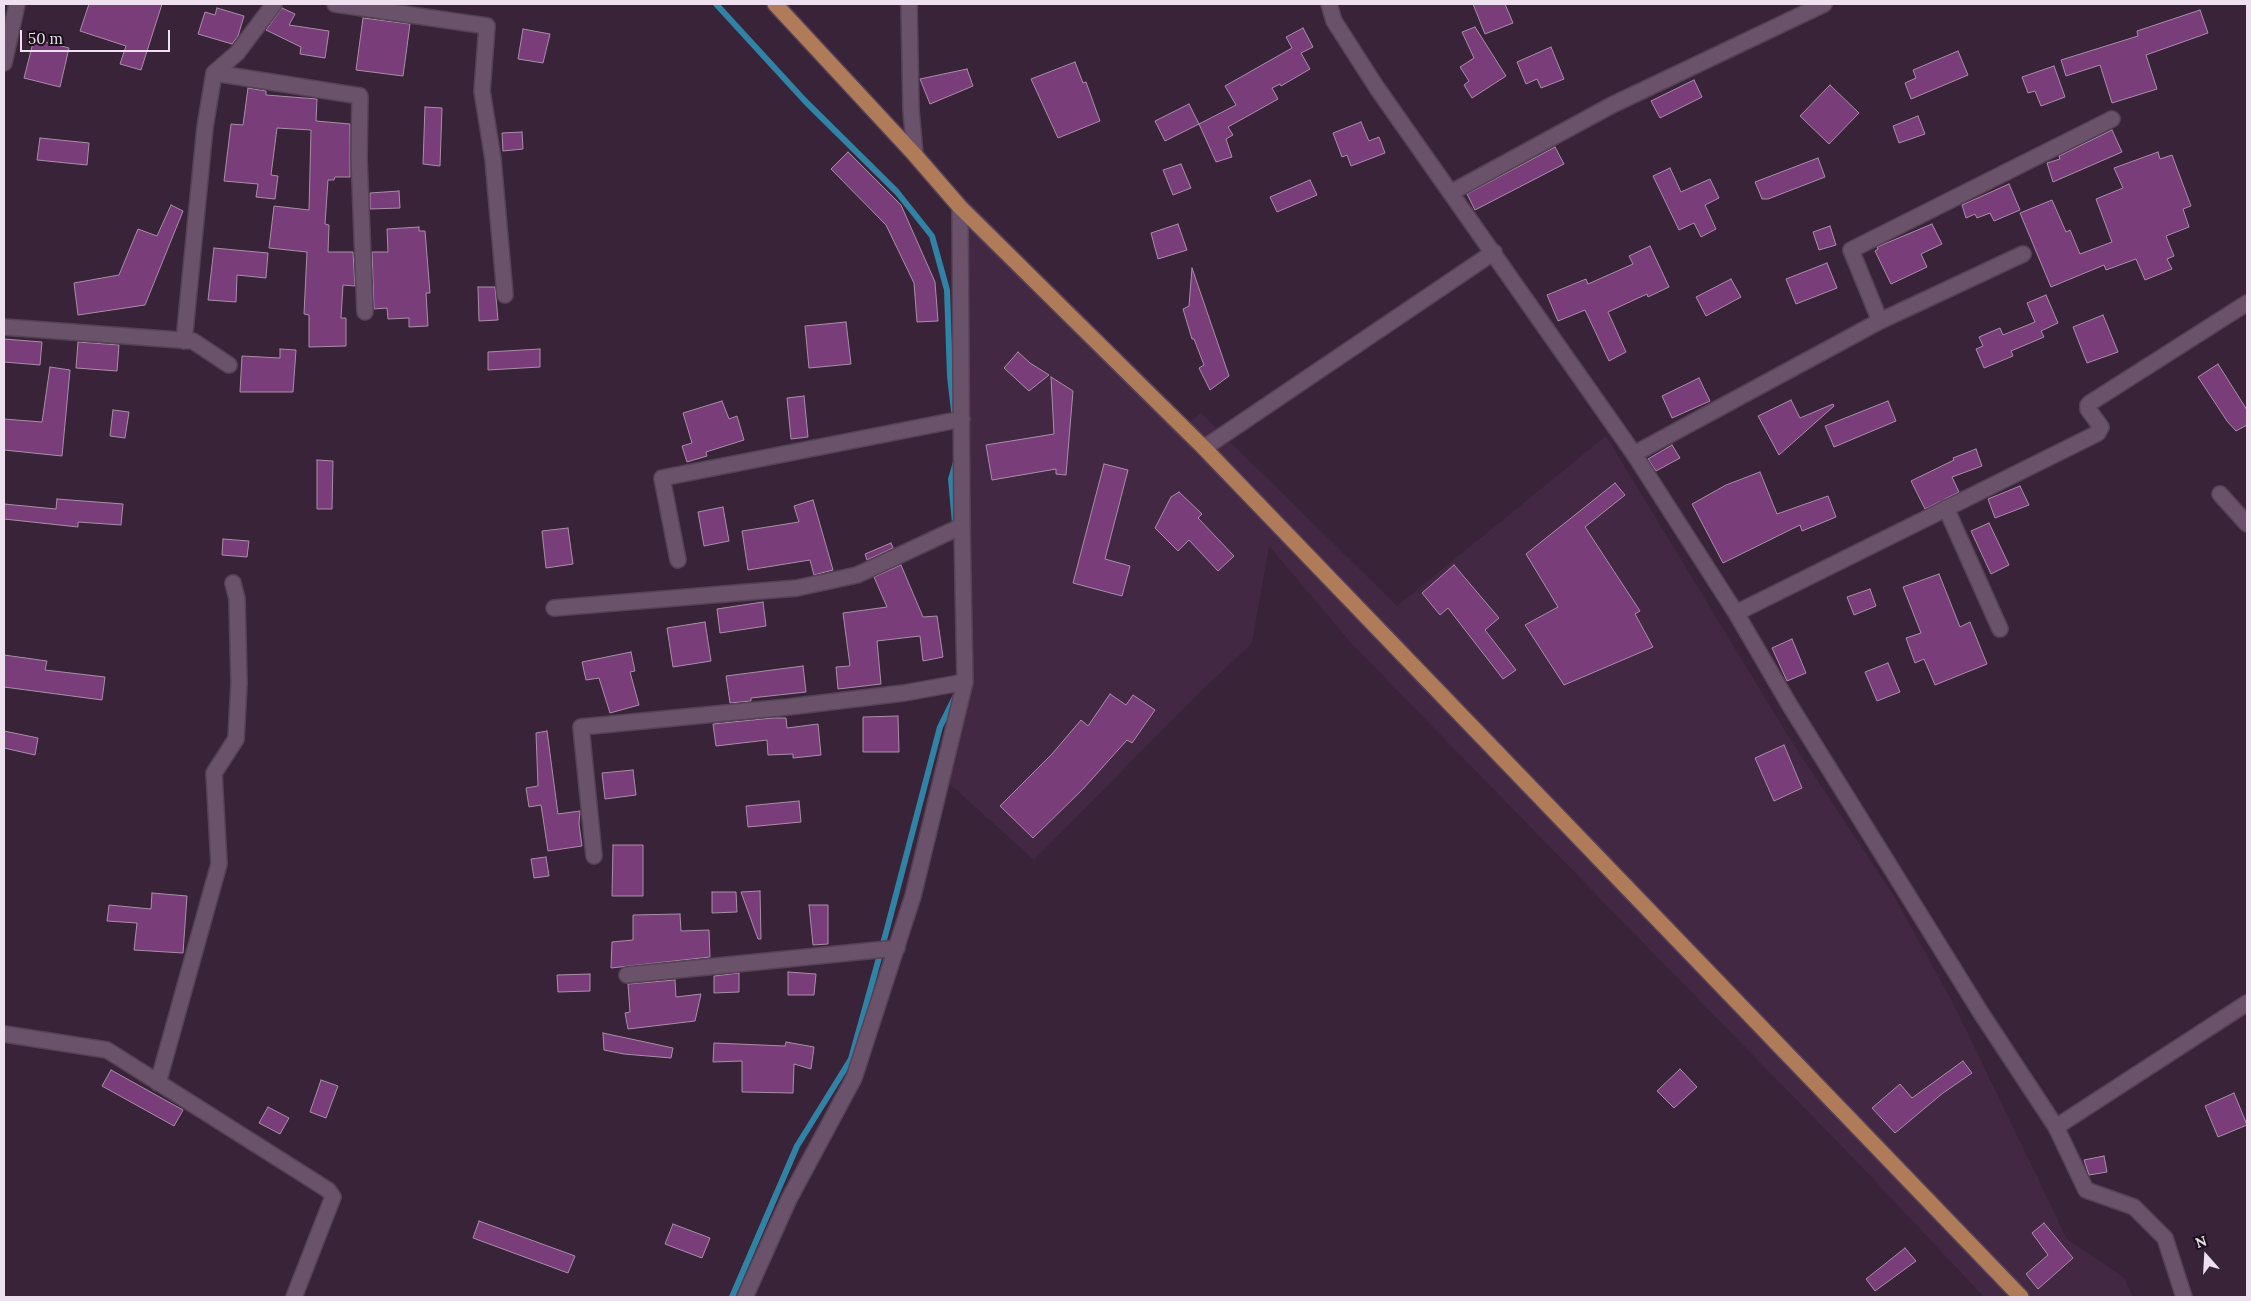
<!DOCTYPE html>
<html>
<head>
<meta charset="utf-8">
<style>
	body { margin:0 }
	#map { position:relative; width:2251px; height:1301px; overflow:hidden; background:#392339; font-family:Lora,serif }
	canvas { display:block }
	.frame { position:absolute; inset:0; border:5px solid #efe0ef; pointer-events:none }
	.north { position:absolute; left:2181px; top:1231px; width:50px; height:50px; -webkit-text-stroke:4px #1a111a; paint-order:stroke; rotate:341deg; font-size:14px; font-weight:700; line-height:20px; text-align:center; color:#efe0ef }
	.north::after { content:''; display:block; margin:auto; width:18px; height:22px; background:#efe0ef; clip-path:polygon(50% 0,100% 100%,50% 72%,0 100%) }
	.scale { position:absolute; left:20px; top:30px; width:150px; height:22px; box-sizing:border-box; border:2px solid #efe0ef; border-top:0; padding-left:6px; font-size:15px; line-height:18px; white-space:nowrap; color:#efe0ef; -webkit-text-stroke:4px #1a111a; paint-order:stroke }
</style>
</head>
<body>
<div id="map">
<canvas width="2251" height="1301"></canvas>
<div class="frame"></div>
<div class="north">N</div>
<div class="scale">50 m</div>
</div>
<script>
const g = document.querySelector('canvas').getContext('2d');
g.lineJoin = 'round';
function paint(path, color) { g.fillStyle = color; g.fill(path, 'evenodd'); }
const shape = rows => new Path2D(rows.map(r => 'M' + r).join(''));
function trace(path, color, width, dash) { g.strokeStyle = color; g.lineWidth = width; g.lineCap = dash ? 'butt' : 'round'; g.setLineDash(dash || []); g.stroke(path); }
const built = shape([
	[966,199,1189,423,1201,413,1397,606,1606,436,1790,739,1894,896,1954,1005,2067,1239,2123,1277,2133,1297,1984,1297,1860,1165,1352,644,1269,546,1252,643,1194,698,1034,860,942,777,973,685]
]);
const stream = shape([
	[716,4,805,101,897,192,932,236,947,290,950,376,955,420],
	[955,523,951,479,956,462],
	[732,1297,797,1146,851,1059,887,929,940,727,956,695]
]);
const building = shape([
	[89,4,162,4,141,70,120,64,126,46,80,31,89,4],
	[1473,4,1505,4,1513,23,1485,34,1473,4],
	[217,8,244,16,238,36,232,44,198,34,205,12,215,15,217,8],
	[282,8,295,14,289,25,329,31,325,58,300,54,301,47,266,30,282,8],
	[2200,10,2208,33,2146,55,2157,89,2112,103,2100,65,2066,76,2061,60,2138,36,2137,31,2200,10],
	[363,18,410,24,403,76,356,70,363,18],
	[1475,27,1506,76,1472,98,1464,85,1469,81,1460,67,1474,58,1462,32,1475,27],
	[1303,28,1313,47,1301,53,1310,69,1281,86,1280,84,1272,88,1278,99,1228,127,1233,135,1226,139,1232,157,1216,162,1199,124,1236,105,1225,86,1292,48,1286,37,1303,28],
	[523,29,550,34,543,63,518,59,523,29],
	[34,39,69,48,60,87,24,78,34,39],
	[1551,47,1564,79,1541,88,1537,79,1526,84,1517,62,1551,47],
	[1958,51,1968,75,1911,99,1905,83,1916,78,1913,70,1958,51],
	[1075,62,1083,83,1086,82,1100,121,1058,138,1031,79,1075,62],
	[2054,66,2065,97,2041,106,2035,91,2028,93,2022,77,2054,66],
	[967,69,973,86,930,104,920,79,967,69],
	[1694,80,1702,97,1660,118,1651,101,1694,80],
	[1830,85,1859,113,1829,144,1800,116,1830,85],
	[248,88,266,91,266,95,317,99,316,121,350,124,350,177,335,177,334,180,328,180,325,224,329,225,328,252,353,252,355,286,343,285,341,318,346,318,346,346,309,347,309,315,304,314,307,252,269,248,274,206,309,210,311,130,277,128,271,175,278,176,275,199,256,197,258,184,224,181,231,124,243,125,248,88],
	[1189,104,1199,124,1165,141,1155,121,1189,104],
	[425,107,442,108,440,166,423,164,425,107],
	[1918,116,1925,134,1899,143,1893,126,1918,116],
	[1361,122,1369,141,1379,137,1385,153,1351,166,1347,155,1342,157,1333,133,1361,122],
	[2112,130,2122,152,2053,182,2047,163,2060,159,2059,156,2112,130],
	[522,132,523,149,503,151,502,133,522,132],
	[40,138,89,143,87,165,37,160,40,138],
	[1555,147,1564,164,1475,210,1467,194,1555,147],
	[848,152,901,205,935,282,938,321,917,322,914,283,886,225,831,169,848,152],
	[2158,152,2160,159,2172,155,2191,206,2183,209,2189,227,2166,236,2174,256,2167,259,2172,269,2145,280,2136,259,2106,270,2104,265,2051,287,2020,213,2052,200,2066,232,2070,230,2080,254,2112,242,2096,199,2123,188,2114,168,2158,152],
	[1818,158,1825,177,1768,199,1762,199,1755,182,1818,158],
	[1181,164,1191,188,1173,195,1163,170,1181,164],
	[1670,168,1681,192,1710,179,1719,198,1705,205,1716,229,1701,237,1694,223,1679,230,1653,176,1670,168],
	[1310,180,1317,195,1277,212,1270,197,1310,180],
	[2009,184,2020,210,1994,221,1990,213,1977,218,1975,214,1966,218,1962,205,2009,184],
	[399,191,400,208,370,209,370,193,399,191],
	[171,205,183,211,145,305,78,315,74,283,119,275,138,229,157,236,171,205],
	[1178,224,1187,250,1158,259,1151,233,1178,224],
	[1932,224,1942,244,1921,254,1927,267,1891,284,1875,251,1878,249,1877,247,1932,224],
	[1830,226,1836,245,1819,250,1813,232,1830,226],
	[419,227,419,231,425,231,430,293,426,293,428,326,409,327,409,318,388,319,387,308,374,309,372,252,388,252,387,229,419,227],
	[1650,246,1669,287,1648,297,1647,294,1608,312,1626,352,1609,361,1585,310,1558,321,1547,295,1586,279,1588,284,1633,264,1629,256,1650,246],
	[214,248,268,253,266,278,237,275,236,302,208,300,214,248],
	[1827,263,1837,288,1796,304,1786,279,1827,263],
	[1192,268,1229,376,1210,390,1199,368,1204,365,1194,339,1192,339,1183,309,1189,306,1192,268],
	[1731,279,1741,297,1706,316,1696,297,1731,279],
	[478,287,495,287,498,320,479,321,478,287],
	[2046,295,2058,323,2041,331,2044,337,2011,351,2013,356,1984,368,1976,349,1983,346,1979,337,2000,328,2003,335,2035,322,2027,303,2046,295],
	[2103,315,2118,352,2087,363,2073,327,2103,315],
	[846,322,851,364,809,368,805,326,846,322],
	[4,339,42,342,40,365,4,362,4,339],
	[78,342,119,345,117,371,76,368,78,342],
	[280,349,296,350,293,392,240,392,242,356,280,358,280,349],
	[540,349,540,367,488,370,488,352,540,349],
	[1018,352,1030,363,1049,375,1029,391,1004,368,1018,352],
	[2218,364,2247,410,2247,425,2236,431,2227,421,2198,377,2218,364],
	[50,367,70,370,62,456,4,450,4,419,42,422,50,367],
	[1051,377,1073,391,1066,475,1056,474,1056,469,992,480,986,445,1054,434,1051,377],
	[1699,378,1710,401,1672,418,1662,396,1699,378],
	[804,396,808,437,791,439,787,398,804,396],
	[1791,400,1800,418,1833,404,1834,406,1779,455,1758,416,1791,400],
	[722,401,729,419,737,416,744,440,706,452,707,456,687,462,682,446,692,443,683,413,722,401],
	[1888,401,1896,421,1834,447,1825,426,1888,401],
	[113,410,129,412,125,438,110,436,113,410],
	[1672,445,1680,458,1656,471,1648,459,1672,445],
	[1976,449,1982,466,1952,477,1959,492,1925,509,1911,481,1954,460,1953,458,1976,449],
	[317,460,333,461,332,509,317,509,317,460],
	[1104,464,1128,470,1105,559,1130,566,1122,596,1073,583,1104,464],
	[1760,472,1777,514,1828,496,1836,517,1802,531,1800,525,1723,563,1692,504,1726,485,1760,472],
	[1615,483,1625,495,1585,527,1640,611,1635,614,1653,647,1564,685,1525,625,1558,607,1526,554,1615,483],
	[2020,486,2029,505,1995,518,1988,499,2020,486],
	[1179,492,1202,514,1198,518,1234,556,1218,571,1189,540,1178,551,1155,528,1171,497,1179,492],
	[57,499,123,504,121,525,78,522,78,527,4,519,4,504,56,509,57,499],
	[813,500,833,570,814,575,810,560,748,570,742,531,799,522,794,506,813,500],
	[723,507,729,541,704,546,698,512,723,507],
	[1989,523,2009,565,1991,574,1971,531,1989,523],
	[568,528,573,564,546,568,542,531,568,528],
	[223,539,249,541,247,557,222,555,223,539],
	[891,543,893,548,867,560,865,554,891,543],
	[901,565,923,617,937,616,943,657,923,661,920,636,877,641,881,684,838,689,836,667,850,666,843,613,887,607,874,577,901,565],
	[1454,565,1499,618,1485,630,1516,670,1503,679,1448,608,1440,615,1422,593,1454,565],
	[1939,574,1960,627,1970,622,1987,664,1935,685,1924,659,1915,663,1906,638,1921,633,1903,587,1939,574],
	[1870,589,1876,606,1854,615,1847,597,1870,589],
	[763,602,766,626,720,633,717,609,763,602],
	[705,622,711,661,673,667,667,628,705,622],
	[1792,639,1806,673,1787,681,1772,648,1792,639],
	[631,652,635,671,630,672,639,705,610,713,599,678,586,680,582,662,631,652],
	[4,655,47,661,45,670,105,677,102,700,4,687,4,655],
	[1888,663,1900,692,1877,701,1865,672,1888,663],
	[803,666,806,692,751,698,751,701,730,703,726,676,803,666],
	[1110,694,1126,705,1133,695,1155,710,1132,743,1127,740,1083,789,1033,838,1000,806,1052,754,1081,720,1088,726,1110,694],
	[898,716,899,752,863,752,863,717,898,716],
	[772,718,786,718,787,728,818,724,821,755,793,758,793,754,768,755,767,740,716,746,713,724,772,718],
	[4,731,38,738,35,755,4,748,4,731],
	[547,731,558,814,580,811,579,824,582,846,548,851,541,805,529,807,526,788,538,786,536,733,547,731],
	[1784,745,1802,788,1774,801,1755,758,1784,745],
	[633,770,636,795,605,799,602,773,633,770],
	[799,801,801,822,748,827,746,806,799,801],
	[613,845,643,845,643,896,612,896,613,845],
	[546,857,549,876,534,878,531,859,546,857],
	[760,891,761,939,758,939,741,892,760,891],
	[712,892,736,892,737,912,712,913,712,892],
	[152,893,187,896,183,953,134,950,137,923,107,921,109,905,151,909,152,893],
	[809,905,828,905,828,944,813,945,809,905],
	[680,914,681,931,709,930,710,957,611,968,612,942,633,940,633,915,680,914],
	[788,972,816,974,814,995,788,995,788,972],
	[739,973,739,992,714,993,714,976,739,973],
	[590,974,590,991,558,992,557,975,590,974],
	[675,980,676,997,701,994,695,1021,628,1029,625,1013,630,1012,628,984,675,980],
	[603,1033,673,1048,671,1058,624,1054,604,1050,603,1033],
	[786,1042,814,1047,811,1069,794,1064,793,1093,742,1092,742,1061,713,1062,714,1043,785,1046,786,1042],
	[1963,1061,1972,1073,1943,1093,1895,1133,1872,1108,1900,1084,1912,1098,1963,1061],
	[1680,1069,1697,1087,1674,1108,1657,1091,1680,1069],
	[111,1070,183,1110,174,1126,102,1086,111,1070],
	[321,1080,338,1086,326,1118,310,1112,321,1080],
	[2234,1093,2247,1125,2218,1137,2205,1106,2234,1093],
	[268,1107,289,1118,280,1134,259,1123,268,1107],
	[2104,1156,2107,1172,2089,1175,2084,1160,2104,1156],
	[479,1221,575,1256,568,1273,473,1238,479,1221],
	[2044,1223,2073,1258,2038,1289,2026,1274,2048,1255,2032,1233,2044,1223],
	[673,1224,710,1238,702,1258,665,1244,673,1224],
	[1905,1248,1916,1261,1875,1291,1866,1279,1905,1248]
]);
const minor = shape([
	[335,4,487,26,482,91,493,159,505,295],
	[909,4,911,110,915,155],
	[1329,4,1334,21,1377,88,1634,454,1736,613,1789,704,1981,1013,2056,1127,2086,1190,2134,1207,2165,1238,2184,1297],
	[4,63,17,4],
	[214,73,360,96,359,157,365,312],
	[1452,192,1612,105,1824,4],
	[1880,321,1851,250,2112,119],
	[4,327,193,341,229,365],
	[184,341,205,127,214,73,237,53,274,4],
	[1204,448,1494,252],
	[1634,454,1880,321,2023,254],
	[2220,494,2247,524],
	[1946,508,2000,629],
	[678,560,662,478,962,419],
	[554,608,797,588,857,575,962,526],
	[1736,613,2098,433,2101,427,2088,409,2088,405,2090,403,2247,303],
	[594,856,581,727,788,707,904,693,965,682],
	[627,975,897,948],
	[4,1034,107,1050,328,1190,333,1197,294,1297],
	[158,1083,219,864,214,773,236,739,239,683,237,599,233,583],
	[2056,1127,2247,1003],
	[745,1297,789,1199,854,1078,913,896,965,682,962,526,960,207]
]);
const trunk = shape([
	[775,4,915,155,960,207,1204,448,2021,1297]
]);
paint(built, '#432844');
trace(stream, '#3083a4', 6);
paint(building, '#793e7a');
trace(building, '#a98ea8', 1);
trace(minor, '#564256', 18);
trace(trunk, '#564256', 18);
trace(minor, '#6a526a', 15);
trace(trunk, '#b07b58', 15);
</script>
</body>
</html>
